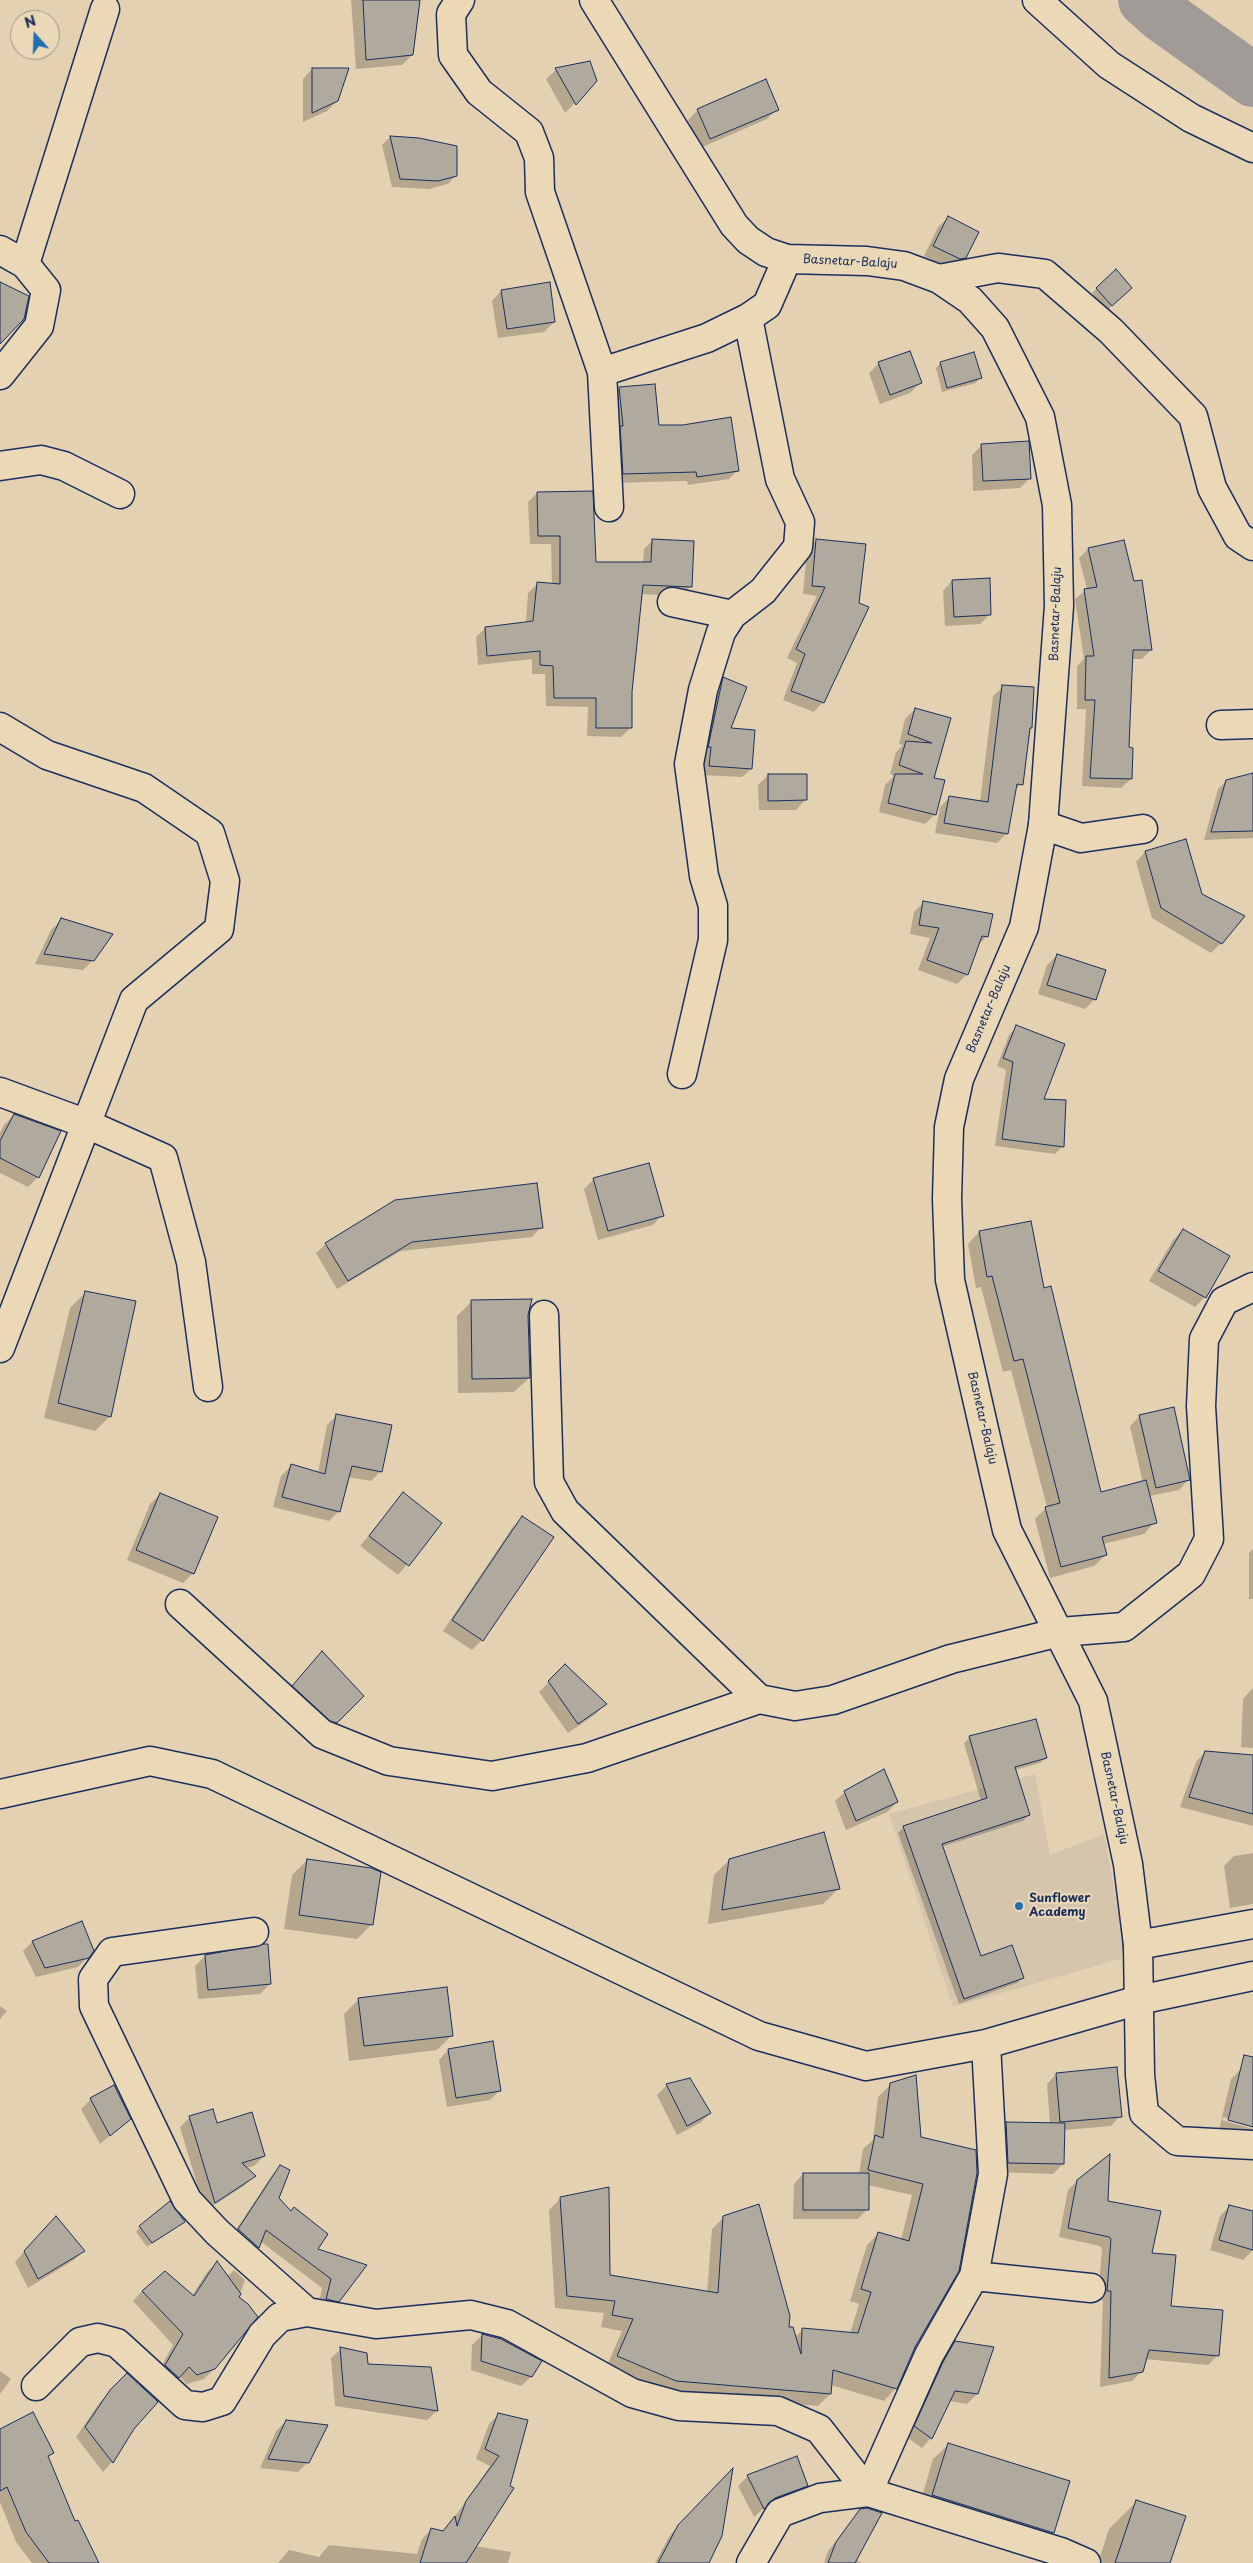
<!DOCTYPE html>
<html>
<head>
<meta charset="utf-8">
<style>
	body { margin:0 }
	#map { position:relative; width:1253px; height:2563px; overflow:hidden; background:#e3d1b2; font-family:"Playpen Sans",sans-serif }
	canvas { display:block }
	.north { position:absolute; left:10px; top:10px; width:50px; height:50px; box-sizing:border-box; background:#ebd8b6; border:1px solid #989493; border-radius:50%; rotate:340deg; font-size:14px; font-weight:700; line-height:20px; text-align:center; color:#1b2f5e }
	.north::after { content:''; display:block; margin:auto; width:18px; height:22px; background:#1f6fb2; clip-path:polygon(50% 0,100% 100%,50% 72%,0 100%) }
</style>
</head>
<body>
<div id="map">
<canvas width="1253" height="2563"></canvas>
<div class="north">N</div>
</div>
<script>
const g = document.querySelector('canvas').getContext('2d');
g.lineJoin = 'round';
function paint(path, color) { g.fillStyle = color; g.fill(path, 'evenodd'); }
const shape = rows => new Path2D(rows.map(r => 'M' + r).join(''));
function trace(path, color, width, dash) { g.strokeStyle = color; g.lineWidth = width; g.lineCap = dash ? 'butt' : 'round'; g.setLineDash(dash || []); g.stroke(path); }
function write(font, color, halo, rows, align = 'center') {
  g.font = font + ' "Playpen Sans",sans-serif'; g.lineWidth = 4; g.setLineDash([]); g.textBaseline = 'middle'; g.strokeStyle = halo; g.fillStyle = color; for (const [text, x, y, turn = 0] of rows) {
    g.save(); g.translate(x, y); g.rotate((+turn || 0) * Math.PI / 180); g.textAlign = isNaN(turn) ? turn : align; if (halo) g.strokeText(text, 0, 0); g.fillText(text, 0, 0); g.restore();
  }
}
const built = shape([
	[1035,1774,1050,1855,1104,1834,1127,1957,953,2007,889,1814]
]);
const shadow = shape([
	[351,0,419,0,412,55,402,65,356,69],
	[312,69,337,101,327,111,303,122,303,79],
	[556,70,596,81,565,113,546,79],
	[777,109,767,119,700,148,688,120,698,110],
	[390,137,419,139,456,175,448,184,429,189,392,187,382,145],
	[948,218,965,257,955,268,949,269,924,256,938,227],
	[1116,271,1131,288,1107,310,1092,293],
	[501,291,554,322,544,332,498,338,492,301],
	[879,363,920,383,910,393,880,404,869,373],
	[940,363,980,378,976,383,942,392,936,368],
	[619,388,658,426,738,470,729,479,688,485,687,481,614,483,610,397],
	[982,445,1030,478,1020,488,973,491,972,455],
	[537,493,595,563,643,563,644,549,653,540,690,587,681,596,641,594,631,692,630,728,621,737,587,736,588,707,546,706,545,674,532,674,532,659,478,665,476,637,485,628,526,623,528,593,537,584,552,585,551,544,530,544,528,502],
	[817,540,864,545,823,702,814,712,783,700,797,663,787,658,817,596,803,594,807,549],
	[1088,549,1151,650,1142,659,1131,659,1128,749,1131,779,1121,788,1082,786,1086,709,1077,709,1077,666,1084,659,1075,599,1087,589,1079,558],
	[952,581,990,614,980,624,945,626,943,591],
	[724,679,729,729,751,769,742,777,701,775,715,687],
	[1003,687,1031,728,1021,784,1014,791,1007,833,997,843,935,833,940,807,949,798,980,802,993,696],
	[915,709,949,718,933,779,935,814,925,824,879,812,885,785,894,776,890,774,896,752,903,745,899,744,905,719],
	[1253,774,1253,838,1204,840,1218,789,1226,781],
	[768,775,805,800,796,810,759,810,758,785],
	[1145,852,1221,943,1211,953,1152,918,1136,862],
	[924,902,987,936,977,946,967,974,957,984,918,970,930,938,910,934,914,912],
	[61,920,93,960,83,970,35,964,51,930],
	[1057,955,1095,999,1085,1009,1038,994,1047,965],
	[1017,1027,1043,1100,1063,1146,1055,1154,995,1146,1006,1070,997,1066,1009,1035],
	[14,1115,38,1177,28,1187,0,1173,0,1133,4,1125],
	[594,1179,662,1215,653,1225,598,1240,584,1189],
	[1030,1222,1043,1289,1100,1493,1143,1483,1130,1426,1140,1416,1188,1480,1179,1490,1149,1496,1155,1522,1144,1534,1103,1544,1106,1555,1094,1566,1050,1578,1035,1519,1047,1507,1011,1370,1003,1372,981,1287,976,1288,968,1244,979,1232],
	[541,1227,532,1237,401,1251,337,1289,316,1253,326,1244],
	[1183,1230,1228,1256,1205,1297,1195,1307,1149,1281,1173,1240],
	[85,1293,110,1416,95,1431,44,1418,70,1308],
	[472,1301,529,1378,514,1392,458,1393,457,1316],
	[337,1415,381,1471,371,1481,348,1477,339,1511,329,1521,273,1507,281,1476,291,1466,318,1473,327,1425],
	[160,1494,193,1573,183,1583,127,1560,150,1504],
	[403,1494,441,1523,398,1575,360,1546],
	[522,1518,552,1538,482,1640,472,1650,443,1631,512,1528],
	[1253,1549,1253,1599,1249,1599,1249,1553],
	[322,1653,362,1696,326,1732,283,1696],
	[565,1666,605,1704,596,1714,568,1733,539,1692],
	[1253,1688,1253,1748,1241,1747,1243,1699],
	[970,1737,1046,1758,1040,1763,1015,1770,1029,1815,1023,1821,941,1847,980,1957,1023,1977,1017,1983,959,2004,898,1833,904,1827,981,1801,964,1743],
	[1205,1752,1253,1756,1253,1826,1180,1807,1196,1762],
	[845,1792,897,1802,887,1812,846,1830,835,1801],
	[1253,1853,1253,1904,1230,1908,1224,1866,1234,1856],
	[307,1860,372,1924,357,1939,284,1929,292,1875],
	[729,1860,838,1889,823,1904,708,1924,714,1875],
	[32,1942,88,1957,78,1967,36,1977,23,1951],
	[205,1956,270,1984,260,1994,198,1999,195,1966],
	[359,1999,452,2035,437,2050,349,2061,344,2014],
	[0,2006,7,2011,0,2019],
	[448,2050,499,2091,490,2100,447,2107,439,2060],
	[1241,2069,1253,2072,1253,2126,1223,2117,1222,2120,1253,2129,1253,2140,1219,2130,1231,2079],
	[1056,2074,1120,2116,1111,2126,1064,2130,1063,2164,1053,2174,999,2172,997,2134,1006,2124,1050,2124,1047,2084],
	[689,2080,710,2113,700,2123,677,2135,657,2095,666,2086],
	[891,2084,920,2138,958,2270,914,2347,896,2388,884,2401,831,2385,830,2394,818,2406,664,2393,606,2368,622,2331,601,2327,604,2313,555,2308,549,2210,561,2198,609,2276,707,2293,712,2229,724,2217,795,2337,803,2330,850,2334,859,2304,850,2301,867,2245,879,2233,901,2240,912,2195,868,2185,867,2209,858,2219,793,2219,794,2184,803,2174,859,2174,863,2149,873,2140,878,2097],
	[91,2099,119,2128,100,2144,81,2109],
	[190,2117,216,2124,264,2156,254,2166,245,2168,254,2176,244,2186,205,2211,180,2127],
	[280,2167,277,2199,316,2250,365,2265,330,2310,318,2308,322,2288,260,2241,258,2248,249,2256,230,2239,272,2175],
	[1077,2181,1106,2202,1151,2254,1170,2307,1218,2355,1208,2365,1145,2359,1142,2371,1132,2381,1100,2387,1103,2300,1098,2300,1102,2249,1100,2246,1059,2237,1068,2190],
	[1230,2206,1253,2213,1253,2250,1243,2260,1210,2250,1220,2216],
	[183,2222,147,2247,136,2232,140,2227],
	[46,2227,83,2251,74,2260,28,2288,15,2262],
	[217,2263,227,2277,234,2270,245,2280,214,2369,204,2379,187,2384,179,2376,168,2387,156,2376,173,2345,133,2301,142,2291,192,2296,207,2272],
	[482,2335,531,2377,521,2386,471,2370,472,2345],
	[956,2342,977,2394,967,2404,949,2401,931,2438,922,2448,905,2436,946,2352],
	[341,2349,367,2365,437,2411,427,2420,335,2406,331,2358],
	[0,2371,11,2379,0,2394],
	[127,2375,133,2428,112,2462,103,2472,76,2437,100,2402],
	[499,2414,508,2487,475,2546,511,2552,508,2563,278,2563,289,2550,319,2557,329,2545,417,2554,422,2539,432,2529,442,2532,454,2518,490,2466,476,2459,489,2424],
	[286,2421,308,2462,298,2472,260,2468,276,2431],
	[0,2431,53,2453,48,2458,71,2563,32,2563,16,2542,0,2502],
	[948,2445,1069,2481,1053,2533,1038,2548,918,2510,933,2459],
	[731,2471,707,2563,655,2563,670,2535],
	[748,2476,807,2486,797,2495,764,2508,754,2517,738,2486],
	[1136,2502,1169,2563,1098,2563,1109,2529],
	[861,2510,855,2559,862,2563,824,2563,828,2551]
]);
const river = shape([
	[1145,0,1162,15,1253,80]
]);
const building = shape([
	[363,0,420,0,413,55,366,60,363,0],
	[590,61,597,81,576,105,555,68,590,61],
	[312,68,349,68,338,101,312,113,312,68],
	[766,79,779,110,710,139,697,109,766,79],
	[390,136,419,138,457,146,457,176,438,181,400,179,390,136],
	[948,216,979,232,966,258,960,259,933,246,948,216],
	[1116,269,1132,288,1112,306,1096,288,1116,269],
	[0,282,29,296,24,319,0,344,0,282],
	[550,282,555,322,507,329,501,290,550,282],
	[910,351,922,383,890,395,878,362,910,351],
	[974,352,982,378,947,388,940,362,974,352],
	[655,384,659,425,683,425,731,417,739,471,697,477,696,472,623,474,620,426,623,426,619,387,655,384],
	[1029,441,1031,479,983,481,981,444,1029,441],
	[593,491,596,562,651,562,652,539,694,541,692,587,643,585,632,692,632,728,596,728,596,698,554,698,553,666,540,665,540,651,487,656,485,627,533,621,537,582,560,584,560,536,538,536,537,492,593,491],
	[816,539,866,544,859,603,869,607,824,703,791,691,805,654,796,649,825,587,812,586,816,539],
	[1124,540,1134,581,1142,580,1152,650,1133,650,1129,747,1133,748,1132,779,1090,778,1095,700,1085,700,1086,656,1094,656,1084,589,1097,587,1088,548,1124,540],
	[990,578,991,615,954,617,952,580,990,578],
	[723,677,747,687,731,728,755,730,752,769,709,766,711,747,708,747,723,677],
	[1002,685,1034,687,1032,728,1030,728,1023,785,1017,784,1008,834,944,823,949,796,988,802,1002,685],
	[915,708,951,718,934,778,945,780,936,815,888,803,895,774,923,774,899,765,906,741,932,743,908,734,915,708],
	[1253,773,1253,831,1211,832,1226,780,1253,773],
	[768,774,807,774,807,800,768,801,768,774],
	[1186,839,1202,894,1245,916,1222,944,1161,908,1145,851,1186,839],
	[923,901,993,914,988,937,982,936,968,975,927,960,939,928,919,925,923,901],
	[61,918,113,934,94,961,44,954,61,918],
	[1057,954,1106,970,1096,1000,1047,985,1057,954],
	[1016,1025,1065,1044,1044,1099,1066,1100,1064,1147,1002,1139,1013,1062,1003,1058,1016,1025],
	[14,1114,61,1131,39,1178,0,1158,0,1141,14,1114],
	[649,1163,664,1216,608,1231,593,1178,649,1163],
	[537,1183,543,1228,412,1242,348,1281,325,1243,395,1200,537,1183],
	[1031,1221,1044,1288,1051,1286,1101,1492,1146,1480,1157,1523,1102,1537,1107,1555,1061,1567,1045,1507,1060,1503,1023,1359,1014,1361,992,1276,987,1277,979,1231,1031,1221],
	[1183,1229,1230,1256,1206,1298,1158,1271,1183,1229],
	[85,1291,136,1301,111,1417,58,1403,85,1291],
	[532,1299,528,1315,530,1378,472,1379,471,1300,532,1299],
	[1174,1407,1190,1480,1156,1488,1139,1415,1174,1407],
	[336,1414,392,1425,382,1472,352,1466,340,1512,282,1497,291,1464,325,1474,336,1414],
	[403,1492,442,1523,409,1566,369,1536,403,1492],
	[160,1493,218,1517,194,1574,136,1550,160,1493],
	[522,1516,554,1537,483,1641,452,1620,522,1516],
	[322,1651,364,1696,337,1723,330,1721,292,1686,322,1651],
	[565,1664,607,1704,578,1724,548,1681,565,1664],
	[1036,1719,1047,1758,1015,1767,1030,1815,942,1844,981,1956,1012,1945,1024,1978,964,1999,903,1826,987,1798,969,1736,1036,1719],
	[1205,1751,1253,1755,1253,1814,1189,1797,1205,1751],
	[884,1769,898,1802,856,1821,844,1791,884,1769],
	[824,1832,840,1889,722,1910,729,1859,824,1832],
	[307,1859,371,1868,381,1872,373,1925,299,1915,307,1859],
	[82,1921,94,1951,89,1958,45,1968,32,1941,82,1921],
	[263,1944,268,1944,271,1984,208,1990,205,1955,263,1944],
	[447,1987,453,2036,364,2046,358,1998,447,1987],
	[493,2041,501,2091,456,2098,448,2049,493,2041],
	[1244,2055,1253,2057,1253,2127,1228,2120,1244,2055],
	[1117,2067,1122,2117,1060,2122,1056,2073,1117,2067],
	[916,2075,921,2137,976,2150,977,2173,959,2271,915,2347,897,2389,833,2370,831,2394,676,2381,617,2356,633,2319,612,2315,615,2301,567,2296,560,2197,609,2187,610,2275,718,2293,723,2216,759,2204,790,2316,789,2327,793,2327,801,2354,802,2328,858,2333,871,2292,861,2289,878,2232,909,2241,923,2184,868,2170,875,2135,883,2138,890,2083,916,2075],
	[690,2078,711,2113,687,2126,666,2084,690,2078],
	[114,2085,131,2119,110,2136,90,2098,114,2085],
	[213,2109,217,2123,252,2112,265,2156,242,2163,256,2176,215,2203,189,2116,213,2109],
	[1006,2122,1065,2123,1064,2164,1008,2163,1006,2122],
	[1110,2154,1108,2201,1161,2211,1152,2253,1176,2255,1171,2306,1223,2310,1219,2356,1149,2350,1143,2372,1109,2378,1111,2291,1107,2291,1111,2239,1109,2237,1068,2228,1077,2180,1110,2154],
	[280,2165,290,2170,279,2198,291,2211,294,2207,328,2234,318,2249,367,2265,339,2302,326,2299,331,2279,266,2230,259,2248,238,2229,280,2165],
	[803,2173,869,2173,869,2210,803,2210,803,2173],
	[170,2201,185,2222,152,2243,139,2226,170,2201],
	[1229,2205,1253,2211,1253,2250,1219,2240,1229,2205],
	[56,2216,85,2251,38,2279,24,2251,56,2216],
	[217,2261,241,2294,239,2297,248,2304,258,2317,215,2369,197,2375,189,2367,179,2378,165,2365,183,2334,142,2291,165,2271,194,2296,217,2261],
	[482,2334,501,2339,542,2361,532,2377,481,2361,482,2334],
	[955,2341,994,2347,978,2394,955,2391,932,2439,914,2426,943,2362,955,2341],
	[340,2347,367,2353,368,2364,431,2367,438,2411,344,2396,340,2347],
	[127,2373,158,2402,134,2429,113,2463,85,2427,110,2390,127,2373],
	[33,2412,54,2453,48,2456,75,2521,78,2520,99,2563,49,2563,26,2532,7,2487,0,2491,0,2429,33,2412],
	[498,2413,528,2420,510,2486,514,2488,466,2563,420,2563,431,2528,443,2531,455,2516,457,2526,466,2501,499,2456,485,2449,498,2413],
	[286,2420,328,2425,309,2463,268,2459,286,2420],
	[948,2443,1070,2481,1054,2533,932,2495,948,2443],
	[797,2456,808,2486,775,2498,764,2509,747,2475,797,2456],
	[733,2468,722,2536,709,2563,658,2563,678,2525,733,2468],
	[1136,2500,1186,2516,1170,2563,1115,2563,1136,2500],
	[867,2508,882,2513,855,2563,828,2563,836,2542,860,2509,867,2508]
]);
const minor = shape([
	[460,0,451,14,453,55,479,92,529,132,539,158,540,192,602,372,609,507],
	[1037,0,1109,65,1191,118,1253,148],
	[0,250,25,264,46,290,39,326,0,375],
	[25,264,105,9],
	[939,279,998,268,1045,274,1111,331,1193,416,1212,488,1238,536,1253,546],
	[602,372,707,338,748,318,767,305,787,259],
	[0,466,41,460,64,466,120,494],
	[672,602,732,615],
	[1221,725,1253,724],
	[0,727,47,755,144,788,210,833,225,881,219,929,134,1000,0,1348],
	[1043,825,1081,838,1143,829],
	[682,1074,713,940,713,906,704,876,689,764,703,690,721,632,732,615,763,591,798,547,800,522,780,479,748,318],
	[0,1092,87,1124,163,1158,191,1262,208,1387],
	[544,1315,549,1482,565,1511,759,1699,795,1706,833,1700,951,1659,1060,1632,1124,1627,1191,1574,1209,1539,1201,1406,1204,1339,1224,1301,1253,1287],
	[180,1604,322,1734,389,1761,492,1776,587,1758,759,1699],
	[0,1794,150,1761,212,1774,759,2036,866,2066,986,2044,1139,2000,1253,1976],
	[254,1932,112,1952,93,1979,94,2006,187,2200,217,2232,307,2312],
	[1138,1945,1253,1924],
	[974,2276,1091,2288],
	[36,2386,80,2342,98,2338,117,2343,185,2405,203,2407,222,2401,262,2335,280,2317,307,2312,376,2324,471,2315,507,2324,632,2393,679,2406,778,2411,819,2429,868,2492,1061,2552,1086,2563],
	[751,2563,780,2513,820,2498,868,2492,929,2355,974,2276,993,2174,986,2044]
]);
const tertiary = shape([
	[594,0,734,225,748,240,766,252,787,259,867,261,904,266,939,279,970,300,995,328,1040,417,1057,505,1059,606,1043,825,1024,927,959,1079,949,1127,947,1199,950,1280,1007,1530,1093,1701,1128,1864,1138,1945,1140,2075,1144,2113,1177,2141,1253,2145]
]);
const markers = [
	[1019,1906,5,"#1f6fb2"]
];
const streetNames = [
	["Basnetar-Balaju",850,262,3],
	["Basnetar-Balaju",1056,614,-88],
	["Basnetar-Balaju",989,1009,-67],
	["Basnetar-Balaju",982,1418,77],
	["Basnetar-Balaju",1114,1798,78]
];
const poiNames = [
	["Sunflower",1029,1899],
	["Academy",1029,1913]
];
paint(built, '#d4c5ac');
paint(shadow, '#0003');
trace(river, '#a19b98', 54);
paint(building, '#b0a99d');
trace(building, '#1b2f5e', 1);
trace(minor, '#1b2f5e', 31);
trace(tertiary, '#1b2f5e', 31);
trace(minor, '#ebd8b6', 28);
trace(tertiary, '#ebd8b6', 28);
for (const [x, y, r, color] of markers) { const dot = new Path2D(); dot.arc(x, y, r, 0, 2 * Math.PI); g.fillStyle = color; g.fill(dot); trace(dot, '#ebd8b6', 2); }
write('12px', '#1b2f5e', '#ebd8b6', streetNames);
write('bold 12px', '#1b2f5e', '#ebd8b6', poiNames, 'left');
</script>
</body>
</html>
